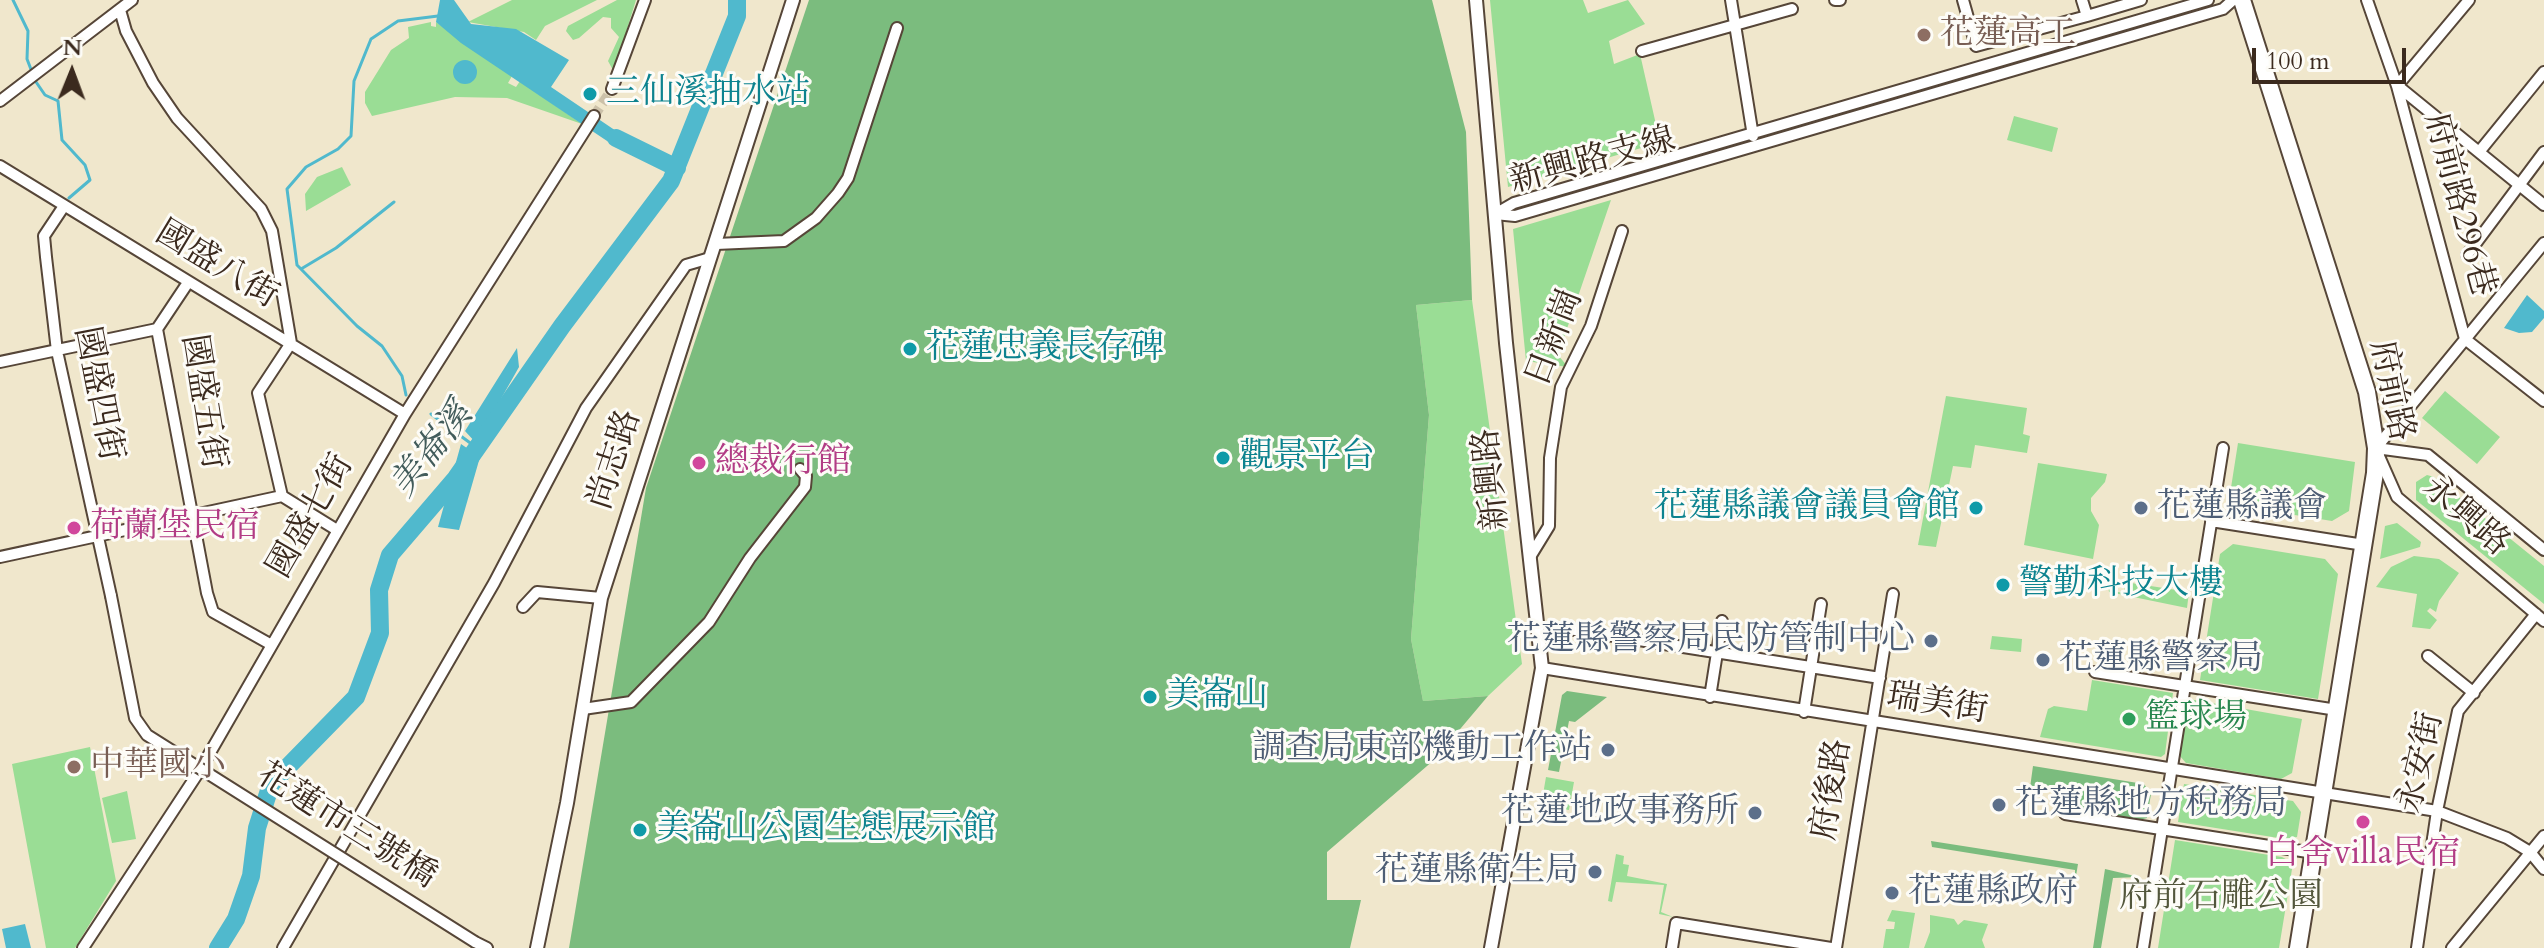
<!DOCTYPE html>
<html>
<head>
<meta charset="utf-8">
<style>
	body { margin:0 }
	#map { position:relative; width:2544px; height:948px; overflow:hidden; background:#f0e7cc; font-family:Cardo,serif }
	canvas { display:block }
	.north { position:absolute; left:32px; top:32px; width:80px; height:80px; -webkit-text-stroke:6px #fdfcf7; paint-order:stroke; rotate:1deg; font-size:22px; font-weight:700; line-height:32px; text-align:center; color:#3b2a1e }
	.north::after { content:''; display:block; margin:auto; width:28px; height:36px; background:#3b2a1e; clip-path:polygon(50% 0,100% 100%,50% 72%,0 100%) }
	.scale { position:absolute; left:2252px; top:48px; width:154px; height:36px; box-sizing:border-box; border:4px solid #3b2a1e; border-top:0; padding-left:10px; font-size:24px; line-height:28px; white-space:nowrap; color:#3b2a1e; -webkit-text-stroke:6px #fdfcf7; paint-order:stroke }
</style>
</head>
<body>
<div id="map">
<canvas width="2544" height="948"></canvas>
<div class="north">N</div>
<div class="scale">100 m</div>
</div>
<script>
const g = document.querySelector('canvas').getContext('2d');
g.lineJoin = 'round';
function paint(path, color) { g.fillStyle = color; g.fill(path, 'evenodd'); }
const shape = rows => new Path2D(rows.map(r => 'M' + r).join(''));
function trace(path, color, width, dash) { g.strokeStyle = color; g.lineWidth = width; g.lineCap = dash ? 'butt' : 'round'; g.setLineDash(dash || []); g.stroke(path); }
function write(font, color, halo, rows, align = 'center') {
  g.font = font + ' Cardo,"Noto Serif TC",serif'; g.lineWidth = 6; g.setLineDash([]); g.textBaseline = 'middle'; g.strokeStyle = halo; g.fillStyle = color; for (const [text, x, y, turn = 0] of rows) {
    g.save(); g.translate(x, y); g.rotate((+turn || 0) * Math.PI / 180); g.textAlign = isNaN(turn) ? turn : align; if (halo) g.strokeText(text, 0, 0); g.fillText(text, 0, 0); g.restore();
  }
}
const green = shape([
	[512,0,597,0,545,26,536,40,524,32,468,22],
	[617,0,636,0,614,72,608,61,619,37,611,28,611,18,603,17,579,38,573,40,566,31,568,26],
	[1490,0,1583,0,1588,13,1628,0,1645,24,1609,41,1614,64,1640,54,1657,129,1645,132,1648,146,1508,187],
	[431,22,431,26,436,27,436,22,512,76,508,83,516,87,520,81,582,124,507,98,455,97,372,116,365,103,365,92,391,50,409,38,408,27],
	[2014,116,2058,128,2052,152,2007,140],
	[342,167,351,185,306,211,305,194,317,177],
	[1611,200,1558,355,1568,367,1526,361,1513,229],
	[1472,300,1522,664,1488,696,1423,701,1411,639,1429,415,1416,305],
	[2445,391,2500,437,2477,464,2422,418],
	[1946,396,2027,408,2023,434,2030,436,2027,453,1975,445,1971,468,1953,466,1936,547,1918,545],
	[2238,443,2355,462,2349,511,2332,521,2239,506,2230,494],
	[2038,463,2107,474,2105,482,2091,498,2091,511,2099,525,2093,559,2024,545],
	[2427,475,2434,477,2544,566,2544,604,2416,500,2416,482],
	[2397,523,2421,542,2420,547,2380,559,2385,526],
	[2233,544,2325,559,2338,574,2318,699,2200,680,2220,554],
	[2414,556,2439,559,2459,573,2439,601,2436,612,2430,608,2427,611,2437,620,2430,629,2412,627,2417,594,2376,587,2391,567],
	[2107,579,2112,579,2112,591,2124,593,2125,582,2189,592,2187,608,2109,592],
	[1992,636,2022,639,2021,652,1990,649],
	[2092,680,2173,693,2165,754,2161,757,2040,737,2048,709,2054,706,2087,711],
	[2189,699,2302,719,2292,773,2281,779,2186,763,2179,755],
	[90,747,116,881,75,948,46,948,12,764],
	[1546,777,1574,782,1569,810,1541,806],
	[2184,784,2293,801,2301,812,2297,837,2285,839,2178,822],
	[127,791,136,839,112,843,102,798],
	[2175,840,2282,857,2293,863,2279,948,2158,948],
	[1616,854,1624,856,1623,864,1629,865,1627,876,1667,884,1661,912,1673,917,1659,914,1664,885,1616,882,1612,902,1608,901],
	[1892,910,1915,913,1909,948,1883,948,1886,929,1894,929,1895,922,1887,921],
	[1930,915,1954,919,1958,925,1964,920,1988,924,1982,940,1985,948,1924,948,1930,932]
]);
const forest = shape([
	[809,0,1432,0,1466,132,1472,300,1416,305,1429,415,1411,639,1423,701,1488,696,1434,760,1327,852,1327,900,1361,900,1350,948,569,948,646,488],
	[1567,691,1607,697,1575,722,1569,721,1559,772,1548,770,1562,695],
	[2033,766,2144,784,2151,794,2147,818,2139,820,2069,806,2062,796,2049,789,2029,795],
	[1931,841,2078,864,2075,882,2075,870,1932,847],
	[2105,869,2139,877,2113,878,2101,948,2093,948]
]);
const water = shape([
	[440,0,454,0,471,24,516,29,569,60,551,87,625,137,616,147,461,43,436,22],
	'453 72a12 12 0 1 1 24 0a12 12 0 1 1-24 0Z',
	[2527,295,2544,311,2544,318,2532,332,2519,333,2504,328],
	[517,348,519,367,476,443,465,431],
	[461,444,480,457,459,530,438,527],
	[25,924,31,948,6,948,2,929]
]);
const stream = shape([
	[13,0,28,31,27,59,32,72],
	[34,79,45,95,58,101,62,140,85,165,90,180,69,198],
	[301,269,336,248,394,202],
	[406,395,402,376,382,346,357,326,297,265,287,189,306,167,338,149,351,136,354,81,371,39,398,21,438,16],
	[431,414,477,448]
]);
const river = shape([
	[616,138,677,168],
	[218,948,236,919,251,876,257,828,271,784,356,697,380,633,379,590,390,555,456,478,562,326,671,181,737,16,737,0]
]);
const minorTunnel = shape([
	[594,116,612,89]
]);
const minor = shape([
	[1731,0,1753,136],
	[1835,0,1840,0],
	[1963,0,1976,46,2087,16,2082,0],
	[2367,0,2397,86,2465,339,2544,401],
	[120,10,126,31,153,83,177,118,261,209,272,231,291,343,258,393,282,496],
	[2087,16,2141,0],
	[1642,51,1792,9],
	[2397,86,2469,0],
	[2399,87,2544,205],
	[612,89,645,0],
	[0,101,132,0],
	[2479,152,2544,72],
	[0,166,405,414],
	[64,206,44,236,46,257,57,351,111,596],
	[1495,214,1515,216,2223,9,2233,0],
	[1495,214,1514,203,2208,0],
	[716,244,784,241,816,218,838,193,848,178,897,28],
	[2467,255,2544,152],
	[187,284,157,329,207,593,213,612,270,644],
	[0,362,157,329],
	[2376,448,2544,243],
	[2376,448,2428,455,2544,550],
	[2378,454,2397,497,2544,621],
	[2211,521,2364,545],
	[0,557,282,496,337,530],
	[1530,557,1549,526,1550,458,1561,387,1591,326,1622,231],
	[523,607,537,592,601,598],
	[1569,629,1880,678],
	[2428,656,2474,693],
	[1542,668,2437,811,2507,838,2530,852,2544,869],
	[2095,672,2337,710],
	[1710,697,1722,621],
	[583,709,631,702,709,622,750,558,805,487,806,476,800,469],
	[1804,712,1821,604],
	[2065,814,2314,853],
	[475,942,487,948],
	[83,948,200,770,405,414,594,116],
	[283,948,494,583,586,408,686,265,710,258],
	[1672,948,1676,923,1831,948],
	[1836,948,1893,594],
	[2143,948,2223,448],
	[2417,948,2437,811,2458,711,2536,614],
	[2452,948,2544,836]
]);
const tertiary = shape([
	[1476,0,1506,343,1542,668,1491,948],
	[537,948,567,803,601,598,793,0]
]);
const primary = shape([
	[2242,0,2367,392,2376,448,2375,473,2298,948]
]);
const minorBridge = shape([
	[111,596,135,718,147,735,475,942]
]);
const markers = [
	[1924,35,8,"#8d6e63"],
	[590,94,8,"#0f9aa8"],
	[910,349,8,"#0f9aa8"],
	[1223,458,8,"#0f9aa8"],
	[699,463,8,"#d1479c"],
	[1976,508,8,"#0f9aa8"],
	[2141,508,8,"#5c6f8a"],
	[74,528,8,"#d1479c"],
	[2003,585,8,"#0f9aa8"],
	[1931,641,8,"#5c6f8a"],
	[2043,660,8,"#5c6f8a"],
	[1150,697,8,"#0f9aa8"],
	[2129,719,8,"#2e9e5b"],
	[1608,750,8,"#5c6f8a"],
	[74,767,8,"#8d6e63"],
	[1999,805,8,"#5c6f8a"],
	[1755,813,8,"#5c6f8a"],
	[2363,822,8,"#d1479c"],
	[640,830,8,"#0f9aa8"],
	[1595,872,8,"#5c6f8a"],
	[1892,893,8,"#5c6f8a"]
];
const educationNames = [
	["花蓮高工",1940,35],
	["中華國小",90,767]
];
const cultureNames = [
	["三仙溪抽水站",606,94],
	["花蓮忠義長存碑",926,349],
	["觀景平台",1239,458],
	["花蓮縣議會議員會館",1960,508,"right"],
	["警勤科技大樓",2019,585],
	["美崙山",1166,697],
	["美崙山公園生態展示館",656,830]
];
const streetNames = [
	["新興路支線",1593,162,-15],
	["府前路296巷",2458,205,75],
	["國盛八街",216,266,31],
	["日新崗",1556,338,-69],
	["府前路",2390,391,78],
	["國盛四街",97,394,79],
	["國盛五街",202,402,81],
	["尚志路",616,460,-72],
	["新興路",1493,479,-96],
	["國盛七街",312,517,-60],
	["永興路",2465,517,41],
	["瑞美街",1937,705,9],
	["永安街",2422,763,-77],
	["府後路",1833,790,-81],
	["花蓮市三號橋",346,827,32]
];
const hotelNames = [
	["總裁行館",715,463],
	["荷蘭堡民宿",90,528],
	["白舍villa民宿",2363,855,"center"]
];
const serviceNames = [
	["花蓮縣議會",2157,508],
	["花蓮縣警察局民防管制中心",1915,641,"right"],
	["花蓮縣警察局",2059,660],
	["調查局東部機動工作站",1592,750,"right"],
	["花蓮縣地方稅務局",2015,805],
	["花蓮地政事務所",1739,813,"right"],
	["花蓮縣衛生局",1579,872,"right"],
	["花蓮縣政府",1908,893]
];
const leisureNames = [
	["籃球場",2145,719]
];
const parkNames = [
	["府前石雕公園",2221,898]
];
const waterNames = [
	["美崙溪",433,451,-52]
];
paint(green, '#9add95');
paint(forest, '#7bbc7e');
paint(water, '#50b9cd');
trace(stream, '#50b9cd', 3);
trace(river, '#50b9cd', 18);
trace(minorTunnel, '#ccc1a9', 10, [10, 5]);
trace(minor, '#564638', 14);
trace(tertiary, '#564638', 16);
trace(primary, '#564638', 20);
trace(minor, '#fff', 10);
trace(tertiary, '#fff', 12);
trace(primary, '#fff', 16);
trace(minorBridge, '#564638', 14, []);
trace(minorBridge, '#fff', 10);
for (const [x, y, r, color] of markers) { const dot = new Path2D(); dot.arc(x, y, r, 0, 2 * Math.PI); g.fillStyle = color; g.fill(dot); trace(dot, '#fdfcf7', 3); }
write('34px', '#785e54', '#fdfcf7', educationNames, 'left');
write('34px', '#0d838f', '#fdfcf7', cultureNames, 'left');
write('34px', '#3b2a1e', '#fdfcf7', streetNames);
write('34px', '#b23c85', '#fdfcf7', hotelNames, 'left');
write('34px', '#4e5e75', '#fdfcf7', serviceNames, 'left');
write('34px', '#27864d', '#fdfcf7', leisureNames, 'left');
write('34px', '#53573c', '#fdfcf7', parkNames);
write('italic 36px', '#425c5b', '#fdfcf7', waterNames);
</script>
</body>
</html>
